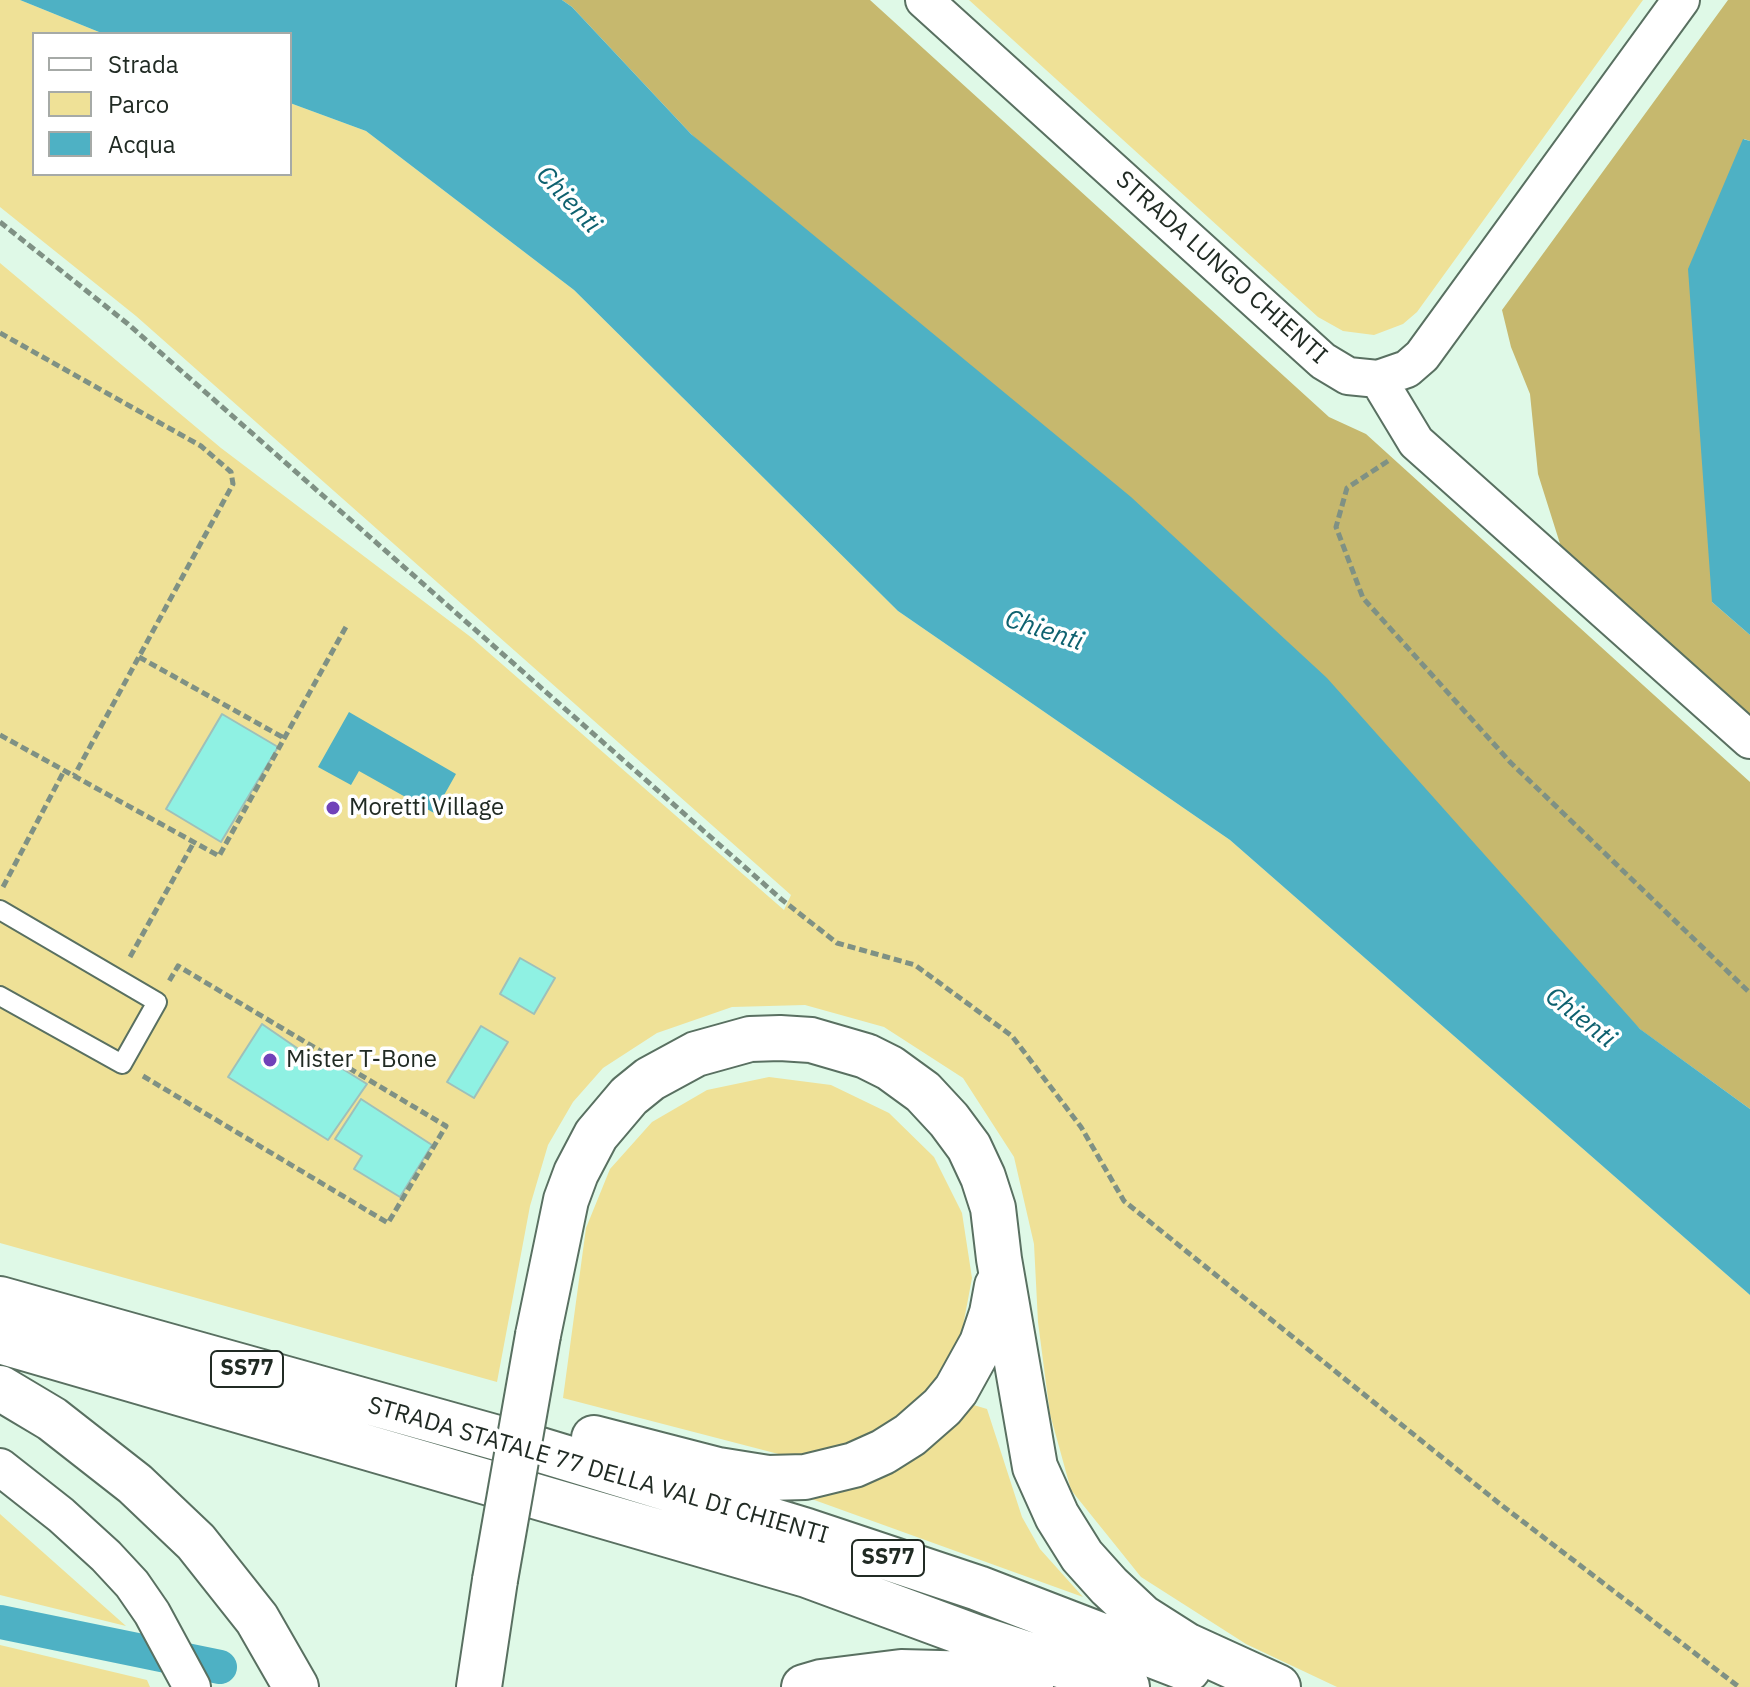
<!DOCTYPE html>
<html>
<head>
<meta charset="utf-8">
<style>
	body { margin:0 }
	#map { position:relative; width:1750px; height:1687px; overflow:hidden; background:#dff9e7; font-family:"IBM Plex Sans",sans-serif }
	canvas { display:block }
	.legend { position:absolute; left:32px; top:32px; width:260px; height:144px; box-sizing:border-box; background:#fff; border:2px solid #a6aaa7; margin:0; padding:10px 14px; list-style:none; font-size:24px; color:#212b24 }
	.legend li { display:flex; align-items:center; gap:16px; height:40px }
	.legend b { width:40px; border:2px solid #a6aaa7 }
</style>
</head>
<body>
<div id="map">
<canvas width="1750" height="1687"></canvas>
<ul class="legend">
<li><b style="height:10px;background:#fff"></b>Strada</li>
<li><b style="height:22px;background:#efe197"></b>Parco</li>
<li><b style="height:22px;background:#4eb1c4"></b>Acqua</li>
</ul>
</div>
<script>
const g = document.querySelector('canvas').getContext('2d');
g.lineJoin = 'round';
function paint(path, color) { g.fillStyle = color; g.fill(path, 'evenodd'); }
const shape = rows => new Path2D(rows.map(r => 'M' + r).join(''));
function trace(path, color, width, dash) { g.strokeStyle = color; g.lineWidth = width; g.lineCap = dash ? 'butt' : 'round'; g.setLineDash(dash || []); g.stroke(path); }
function write(font, color, halo, rows, align = 'center') {
  g.font = font + ' "IBM Plex Sans",sans-serif'; g.lineWidth = 7; g.setLineDash([]); g.textBaseline = 'middle'; g.strokeStyle = halo; g.fillStyle = color; for (const [text, x, y, turn = 0] of rows) {
    g.save(); g.translate(x, y); g.rotate((+turn || 0) * Math.PI / 180); g.textAlign = isNaN(turn) ? turn : align; if (halo) g.strokeText(text, 0, 0); g.fillText(text, 0, 0); g.restore();
  }
}
const green = shape([
	[0,0,20,0,104,34,34,34,34,174,290,174,290,103,366,131,574,290,898,611,1230,840,1750,1295,1750,1687,1337,1687,1246,1644,1141,1577,1071,1490,1050,1414,1038,1322,1034,1244,1014,1157,963,1078,884,1027,805,1005,732,1007,657,1033,603,1068,573,1102,548,1145,530,1206,497,1382,0,1243,0,263,221,448,472,638,784,910,791,895,136,316,0,207],
	[969,0,1643,0,1417,312,1403,324,1374,335,1343,331,1318,317],
	[769,1077,831,1085,889,1113,934,1157,962,1213,972,1278,960,1342,927,1398,878,1441,817,1464,563,1398,586,1228,610,1169,652,1122,707,1090],
	[967,1403,987,1409,1022,1517,1040,1549,1083,1597,806,1497],
	[0,1514,126,1626,0,1595],
	[0,1645,147,1680,150,1687,0,1687]
]);
const forest = shape([
	[562,0,870,0,1329,417,1366,434,1750,782,1750,1109,1641,1030,691,134,572,7],
	[1728,0,1750,0,1750,141,1744,139,1712,602,1750,635,1750,719,1562,550,1538,474,1530,394,1511,347,1502,310]
]);
const water = shape([
	[20,0,562,0,572,7,691,134,1131,497,1327,678,1640,1029,1750,1109,1750,1295,1230,840,898,611,574,290,366,131,290,103,290,34,104,34],
	[1743,139,1750,141,1750,635,1712,602,1688,269],
	[349,712,456,774,434,813,359,771,351,785,318,767]
]);
const canal = shape([
	[0,1622,220,1667]
]);
const building = shape([
	[222,714,278,747,221,842,166,809,222,714],
	[520,958,555,978,534,1014,500,994,520,958],
	[262,1024,329,1070,333,1063,367,1084,328,1140,228,1077,262,1024],
	[481,1026,508,1042,474,1098,447,1082,481,1026],
	[361,1099,432,1145,400,1197,354,1169,362,1156,335,1139,361,1099]
]);
const path = shape([
	[0,222,128,324,781,899,837,943,915,965,1012,1036,1081,1127,1124,1201,1500,1504,1739,1687],
	[0,333,201,446,231,472,233,484,74,776],
	[1388,461,1347,488,1336,527,1363,598,1511,763,1750,993],
	[139,657,284,738],
	[0,735,219,856,347,625],
	[3,887,64,771],
	[130,957,194,842],
	[143,1076,388,1223,446,1126,178,966,168,983]
]);
const lane = shape([
	[0,910,157,1002,122,1064,0,996]
]);
const street = shape([
	[924,0,1323,361,1348,376,1378,379,1407,369,1422,356,1681,0],
	[1378,379,1416,442,1750,740],
	[0,1467,61,1515,106,1556,132,1584,152,1613,192,1687]
]);
const highway = shape([
	[0,1299,537,1449,807,1531,978,1588,1188,1669],
	[538,1335,566,1200,576,1173,596,1135,629,1096,650,1079,696,1054,750,1039,780,1038,811,1040,866,1056,890,1068,923,1092,949,1120,969,1147,983,1177,993,1208,999,1259,1035,1467,1057,1516,1082,1556,1109,1586,1142,1617,1186,1645,1278,1687],
	[0,1341,807,1575,975,1637,1127,1687],
	[0,1388,52,1419,135,1484,196,1542,257,1619,296,1687],
	[594,1438,718,1470,768,1478,805,1477,854,1465,883,1452,910,1435,942,1407,956,1390,982,1343,992,1313,997,1286],
	[479,1687,495,1580],
	[804,1687,821,1682,901,1672,978,1674,1031,1687]
]);
const highwayBridge = shape([
	[495,1580,538,1335]
]);
const markers = [
	[333,808,8,"#7042b9"],
	[270,1060,8,"#7042b9"]
];
const shields = [
	[247,1369,72],
	[888,1558,72]
];
const shieldNames = [
	["SS77",247,1369],
	["SS77",888,1558]
];
const streetNames = [
	["STRADA LUNGO CHIENTI",1221,268,42],
	["STRADA STATALE 77 DELLA VAL DI CHIENTI",598,1471,16]
];
const poiNames = [
	["Moretti Village",349,808],
	["Mister T-Bone",286,1060]
];
const waterNames = [
	["Chienti",568,200,47],
	["Chienti",1044,631,18],
	["Chienti",1580,1018,38]
];
paint(green, '#efe197');
paint(forest, '#c6b86e');
paint(water, '#4eb1c4');
trace(canal, '#4eb1c4', 34);
paint(building, '#8ff1e3');
trace(building, '#9ec0ba', 2);
trace(lane, '#597061', 22);
trace(street, '#597061', 40);
trace(highway, '#597061', 48);
trace(path, '#7f9184', 5, [8, 4]);
trace(lane, '#fff', 18);
trace(street, '#fff', 36);
trace(highway, '#fff', 44);
trace(highwayBridge, '#597061', 48, []);
trace(highwayBridge, '#fff', 44);
for (const [x, y, r, color] of markers) { const dot = new Path2D(); dot.arc(x, y, r, 0, 2 * Math.PI); g.fillStyle = color; g.fill(dot); trace(dot, '#fff', 3); }
for (const [x, y, w] of shields) { const box = new Path2D(); box.roundRect(x - w / 2, y - 18, w, 36, 6); g.fillStyle = '#fff'; g.fill(box); trace(box, '#212b24', 2); }
write('bold 22px', '#212b24', null, shieldNames);
write('24px', '#212b24', '#fff', streetNames);
write('24px', '#212b24', '#fff', poiNames, 'left');
write('italic 26px', '#0e616f', '#fff', waterNames);
</script>
</body>
</html>
